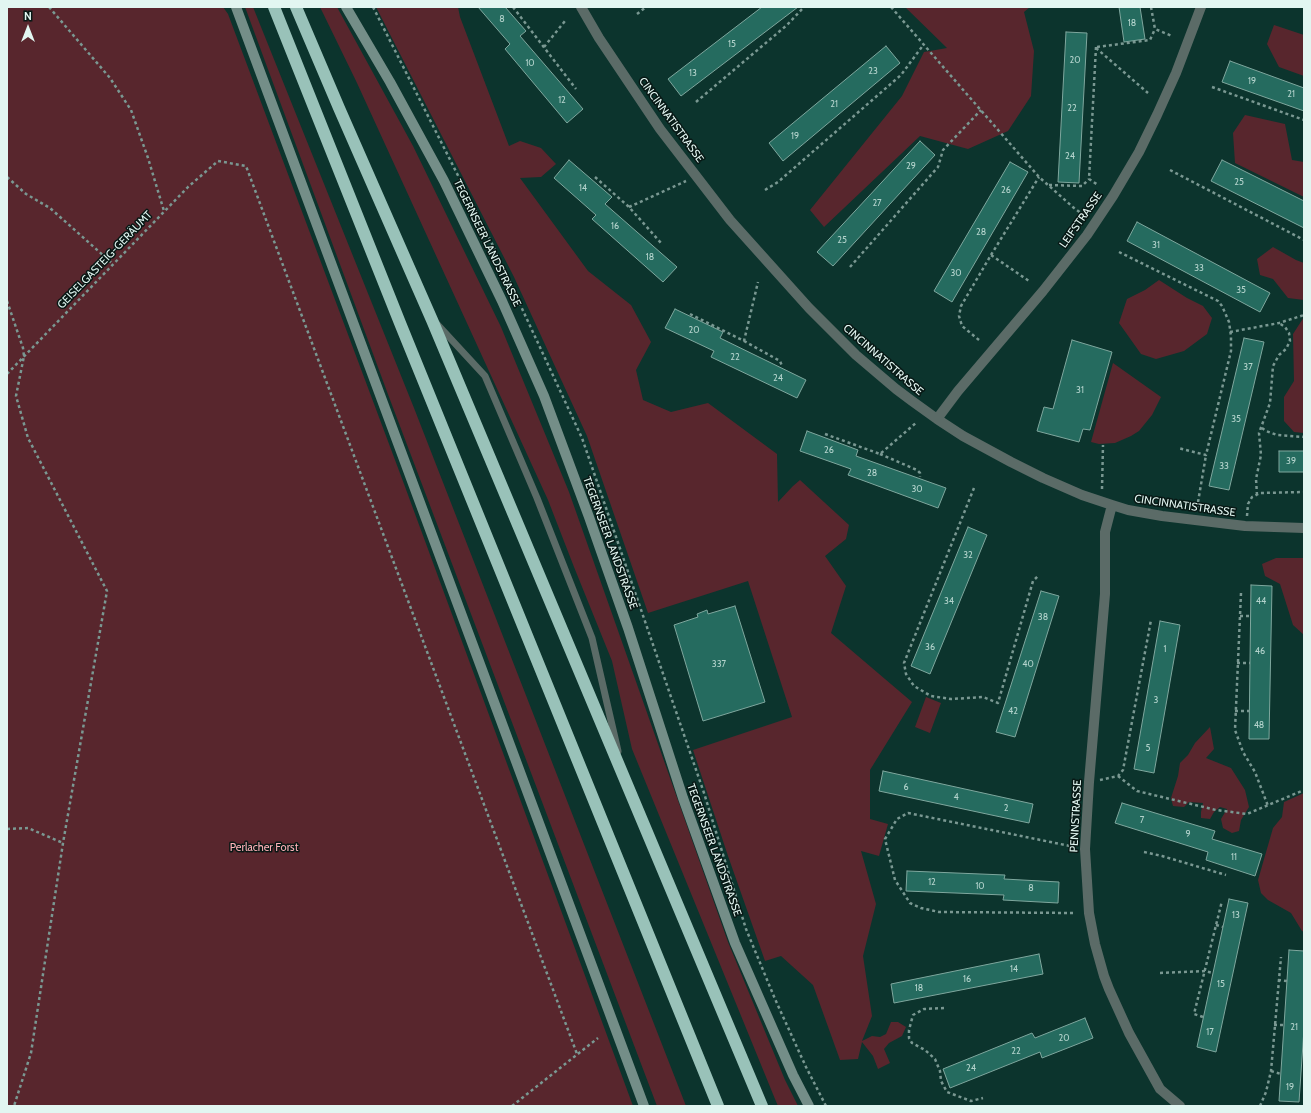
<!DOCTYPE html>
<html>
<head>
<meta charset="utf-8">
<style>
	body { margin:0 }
	#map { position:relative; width:1311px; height:1113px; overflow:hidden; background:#0c342d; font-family:Cabin,sans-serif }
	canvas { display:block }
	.frame { position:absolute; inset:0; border:8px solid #e2f6f1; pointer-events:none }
	.north { position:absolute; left:8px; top:8px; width:40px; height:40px; -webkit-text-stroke:3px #081815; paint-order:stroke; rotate:0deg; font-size:11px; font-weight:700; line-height:16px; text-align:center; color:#e2f6f1 }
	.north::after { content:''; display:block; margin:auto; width:14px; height:18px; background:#e2f6f1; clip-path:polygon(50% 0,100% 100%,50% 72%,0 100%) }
</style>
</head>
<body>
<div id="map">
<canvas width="1311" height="1113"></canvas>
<div class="frame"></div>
<div class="north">N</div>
</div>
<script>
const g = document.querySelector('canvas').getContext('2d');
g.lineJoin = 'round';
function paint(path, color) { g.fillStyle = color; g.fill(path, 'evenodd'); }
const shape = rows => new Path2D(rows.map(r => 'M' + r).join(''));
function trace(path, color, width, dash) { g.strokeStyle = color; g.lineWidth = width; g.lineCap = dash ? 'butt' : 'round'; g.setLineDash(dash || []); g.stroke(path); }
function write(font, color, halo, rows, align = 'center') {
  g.font = font + ' Cabin,sans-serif'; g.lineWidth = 3; g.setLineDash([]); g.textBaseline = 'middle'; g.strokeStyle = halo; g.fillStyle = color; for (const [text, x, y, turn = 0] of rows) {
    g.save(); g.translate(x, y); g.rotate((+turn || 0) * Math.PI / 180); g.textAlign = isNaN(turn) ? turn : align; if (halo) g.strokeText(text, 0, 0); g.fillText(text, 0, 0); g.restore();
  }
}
const green = shape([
	[7,7,223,7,228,14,404,484,633,1106,7,1106],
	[245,7,253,7,414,408,686,1106,657,1106,389,397],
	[320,7,337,7,413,146,501,327,569,492,728,942,785,1080,798,1106,778,1106,775,1099,632,749,612,661,574,567,548,500,357,83],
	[376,7,458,7,460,17,509,146,520,141,541,148,556,164,541,177,520,178,588,271,631,305,651,342,636,370,643,400,671,412,708,403,777,454,778,502,793,486,800,480,849,525,846,539,825,556,846,586,831,633,912,702,870,770,870,819,888,824,879,856,861,851,876,904,863,956,872,1016,862,1041,872,1036,880,1037,886,1034,891,1022,898,1022,906,1027,902,1036,889,1043,884,1049,890,1063,878,1069,873,1056,862,1042,858,1059,840,1060,813,985,781,956,765,961,728,856,693,750,792,717,748,581,648,613,587,436,514,277],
	[905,7,1030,7,1024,12,1034,51,1031,96,1008,131,968,149,920,136,824,227,810,210,902,96,924,52,947,48],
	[1274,25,1304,35,1304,76,1279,67,1267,44],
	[1245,115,1285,124,1292,160,1304,162,1304,197,1235,163,1233,133],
	[1273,247,1296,260,1304,263,1304,300,1288,298,1273,279,1260,275,1257,259],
	[1159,280,1187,298,1203,306,1212,318,1207,334,1184,351,1156,359,1141,354,1119,323,1127,299,1145,290],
	[1304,317,1304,433,1294,432,1284,421,1284,397,1294,381,1293,334],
	[1113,363,1161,397,1152,415,1139,431,1131,436,1115,443,1099,444,1091,442],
	[1276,558,1304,558,1304,635,1293,625,1280,584,1265,576,1262,564],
	[926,697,941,703,930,733,915,727],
	[1210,727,1214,749,1206,758,1231,768,1245,790,1249,807,1241,820,1239,831,1232,833,1223,828,1221,819,1227,809,1220,807,1214,812,1210,819,1201,818,1201,812,1203,803,1189,802,1184,807,1173,806,1171,798,1178,776,1180,763,1188,755,1195,743],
	[1304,793,1304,932,1302,931,1291,913,1268,900,1261,893,1258,880,1273,828,1282,817,1284,802]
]);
const building = shape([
	[478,7,505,7,526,31,520,36,583,109,567,123,505,49,510,44,478,7],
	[762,7,798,7,681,96,668,79,762,7],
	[1119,7,1140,7,1145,39,1124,42,1119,7],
	[1066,32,1087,33,1079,183,1058,182,1066,32],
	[886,46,900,63,783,161,769,143,886,46],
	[1230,61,1304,88,1304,111,1222,82,1230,61],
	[920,141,935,155,833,266,817,252,920,141],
	[569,160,612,197,605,204,677,267,663,282,592,219,596,215,554,178,569,160],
	[1222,160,1304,201,1304,228,1211,181,1222,160],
	[1010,162,1028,172,952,302,934,291,1010,162],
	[1137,222,1270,293,1260,312,1127,241,1137,222],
	[675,309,723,332,720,338,806,380,797,398,711,357,714,351,665,328,675,309],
	[1244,338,1264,342,1229,490,1209,486,1244,338],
	[1072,340,1112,352,1090,430,1083,429,1079,442,1037,431,1044,407,1053,409,1072,340],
	[807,431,858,450,856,456,946,488,938,508,848,475,851,469,800,451,807,431],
	[1279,451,1304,451,1304,472,1279,472,1279,451],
	[968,527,987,535,930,674,911,666,968,527],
	[1251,585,1272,586,1269,739,1249,739,1251,585],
	[1041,591,1059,596,1015,737,996,732,1041,591],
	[735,606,765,702,703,721,674,625,698,617,697,614,707,610,708,614,735,606],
	[1160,621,1180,625,1154,773,1134,769,1160,621],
	[883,771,1033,804,1029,823,879,791,883,771],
	[1122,803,1215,831,1212,839,1262,854,1255,876,1206,860,1208,852,1115,823,1122,803],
	[907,871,1005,875,1004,879,1059,882,1058,903,1003,900,1004,895,906,891,907,871],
	[1229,899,1248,903,1216,1052,1197,1047,1229,899],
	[1289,950,1304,951,1304,1029,1299,1102,1279,1101,1289,950],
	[1039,954,1043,974,894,1003,891,984,1039,954],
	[1085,1018,1093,1038,1042,1058,1040,1052,950,1088,943,1069,1032,1033,1035,1038,1085,1018]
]);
const path = shape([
	[49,7,110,78,131,110,148,158,164,211],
	[373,7,487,233,582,438,704,793,746,929,775,999,806,1067,826,1106],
	[513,7,576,89],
	[891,7,1039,177,1074,208,1086,217],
	[1151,7,1155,29,1172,36],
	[637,14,646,7],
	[544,47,565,21],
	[1096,47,1089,179,1098,185],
	[1097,47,1150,40,1155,29],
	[1096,48,1148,93],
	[1212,87,1304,120],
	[696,102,787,25,804,7],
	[1170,170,1304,240],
	[7,177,26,194,50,208,113,264],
	[595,177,629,207,661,243],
	[1049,185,1082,186,1089,179],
	[765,190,778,182,901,75,924,44],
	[629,207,686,181],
	[1119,252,1218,301,1222,306,1229,322,1231,336,1231,351,1206,455,1178,448],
	[991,255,1039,177],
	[850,267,938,167,943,150,981,110],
	[7,301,23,348,24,356,16,396,28,438,107,591,63,843,31,1053,14,1106],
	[690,314,744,341,758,282],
	[1230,332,1279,323,1304,315],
	[979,340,962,326,959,316,961,306,991,255,1029,281],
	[744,341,780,361,782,366],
	[7,374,188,187,218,161,246,166,577,1054],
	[1262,428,1266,431,1277,435,1304,437],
	[825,434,880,454,917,422],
	[880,454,917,470,920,473,920,477],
	[974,488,904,663,906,674,914,686,931,696,951,699,983,697,998,703,1033,581,1039,575],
	[1102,489,1103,445],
	[1257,495,1256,479,1261,455,1259,433,1270,403,1273,366,1279,355,1286,349,1290,341,1289,333,1285,327,1279,323],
	[1197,508,1206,455],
	[1247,516,1248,504,1252,497,1260,493,1304,492],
	[1241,593,1235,730,1243,752,1255,772,1268,806],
	[1240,616,1250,616],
	[1237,663,1250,663],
	[1235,711,1249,711],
	[1118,776,1137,791,1216,810,1247,814,1304,790],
	[1100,780,1118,776,1123,770,1151,620],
	[7,829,28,828,63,843],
	[1144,852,1162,856,1226,875],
	[1073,913,939,912,921,908,910,903,895,880,885,839,897,819,908,813,1075,847],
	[1216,925,1223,927],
	[1160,973,1205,971,1213,973],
	[1278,980,1287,981],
	[944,1008,924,1009,913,1015,909,1030,909,1038,912,1043,925,1050,935,1059,940,1071,941,1081,947,1092,971,1101,983,1098],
	[1203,1017,1194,1014,1222,901],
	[1274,1025,1284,1025],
	[1271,1071,1281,1074],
	[512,1106,598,1038],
	[1260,1106,1266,1092,1271,1071,1281,957]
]);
const service = shape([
	[437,324,485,376,537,498,592,638,618,751]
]);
const minor = shape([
	[581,7,599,38,660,129,730,220,809,308,856,355,896,389,912,401,937,419,963,436,1011,462,1043,478,1082,495,1112,505,1128,510,1162,516,1245,526,1304,528],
	[937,419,958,391,1043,291,1087,235,1113,196,1139,152,1157,115,1176,73,1201,7],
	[1112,505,1105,532,1105,594,1089,782,1085,849,1089,913,1095,944,1104,976,1109,989,1129,1033,1160,1089,1180,1106]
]);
const secondary = shape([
	[236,7,644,1106],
	[346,7,390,82,444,181,502,301,544,396,589,517,628,628,683,798,735,943,793,1075,809,1106]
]);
const motorway = shape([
	[274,7,400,323,718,1106],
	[296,7,339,108,432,320,762,1106]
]);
const numberNames = [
	["8",502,19],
	["18",1132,23],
	["15",732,44],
	["20",1075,60],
	["10",530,63],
	["23",873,71],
	["13",693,73],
	["19",1252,81],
	["21",1291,94],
	["12",562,100],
	["21",834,104],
	["22",1072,108],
	["19",795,136],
	["24",1070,156],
	["29",911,166],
	["25",1239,182],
	["14",583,188],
	["26",1006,190],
	["27",877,203],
	["16",615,226],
	["28",981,232],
	["25",842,240],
	["31",1156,245],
	["18",650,257],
	["33",1199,268],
	["30",956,273],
	["35",1241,290],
	["20",694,330],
	["22",735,357],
	["37",1248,367],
	["24",778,378],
	["31",1080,390],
	["35",1236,419],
	["26",829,450],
	["39",1291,461],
	["33",1224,466],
	["28",872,473],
	["30",917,489],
	["32",968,555],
	["34",949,601],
	["44",1261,601],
	["38",1043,617],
	["36",930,647],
	["1",1165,649],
	["46",1260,651],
	["337",719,664],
	["40",1028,664],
	["3",1156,700],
	["42",1013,711],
	["48",1259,725],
	["5",1148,748],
	["6",906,787],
	["4",956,797],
	["2",1006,808],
	["7",1142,820],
	["9",1188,834],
	["11",1234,857],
	["12",932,882],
	["10",980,886],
	["8",1031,888],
	["13",1236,915],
	["14",1014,969],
	["16",967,979],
	["15",1221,984],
	["18",919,988],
	["21",1294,1027],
	["17",1210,1032],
	["20",1064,1038],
	["22",1016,1051],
	["24",971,1068],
	["19",1290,1087]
];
const streetNames = [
	["CINCINNATISTRASSE",671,120,54],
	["LEIFSTRASSE",1081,220,-55],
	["TEGERNSEER LANDSTRASSE",487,243,64],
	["GEISELGASTEIG-GERÄUMT",105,260,-46],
	["CINCINNATISTRASSE",883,360,41],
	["CINCINNATISTRASSE",1185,506,8],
	["TEGERNSEER LANDSTRASSE",610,543,70],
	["PENNSTRASSE",1076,816,-87],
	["TEGERNSEER LANDSTRASSE",714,850,70]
];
const parkNames = [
	["Perlacher Forst",264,848]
];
paint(green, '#58262d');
paint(building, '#256b5f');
trace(building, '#7fa79e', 1);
trace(path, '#7a9892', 2.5, [3, 3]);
trace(service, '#5b6b67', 7);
trace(minor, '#5b6b67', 10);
trace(secondary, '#748e88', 10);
trace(motorway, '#99c2b9', 12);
write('9px', '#b3d3cc', null, numberNames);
write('11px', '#e2f6f1', '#081815', streetNames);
write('11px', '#ffb2b9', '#081815', parkNames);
</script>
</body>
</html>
